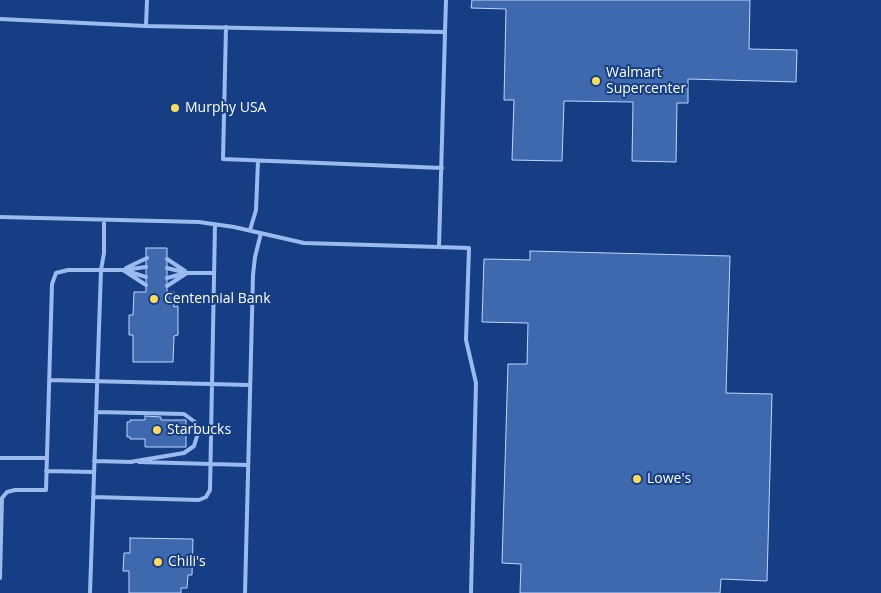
<!DOCTYPE html>
<html>
<head>
<meta charset="utf-8">
<style>
	body { margin:0 }
	canvas { display:block; background:#163e85 }
</style>
</head>
<body>
<canvas width="881" height="593"></canvas>
<script>
const g = document.querySelector('canvas').getContext('2d');
g.lineJoin = 'round';
function paint(path, color) { g.fillStyle = color; g.fill(path, 'evenodd'); }
const shape = rows => new Path2D(rows.map(r => 'M' + r).join(''));
function trace(path, color, width, dash) { g.strokeStyle = color; g.lineWidth = width; g.lineCap = dash ? 'butt' : 'round'; g.setLineDash(dash || []); g.stroke(path); }
function write(font, color, halo, rows, align = 'center') {
  g.font = font + ' "Open Sans",sans-serif'; g.lineWidth = 4; g.setLineDash([]); g.textBaseline = 'middle'; g.strokeStyle = halo; g.fillStyle = color; for (const [text, x, y, turn = 0] of rows) {
    g.save(); g.translate(x, y); g.rotate((+turn || 0) * Math.PI / 180); g.textAlign = isNaN(turn) ? turn : align; if (halo) g.strokeText(text, 0, 0); g.fillText(text, 0, 0); g.restore();
  }
}
const building = shape([
	[472,0,750,0,749,49,797,50,796,82,688,79,688,103,677,103,676,162,632,161,633,102,564,101,562,161,512,160,514,100,504,100,506,9,471,8,472,0],
	[146,248,167,248,167,292,174,292,174,307,178,306,178,335,174,336,173,362,133,362,133,335,129,335,129,315,133,315,134,292,146,292,146,248],
	[530,251,730,256,726,393,772,394,767,581,721,579,720,593,520,593,521,564,502,563,508,364,527,364,528,323,482,322,484,259,530,260,530,251],
	[145,416,161,417,161,420,186,420,186,447,145,447,145,439,130,439,130,437,127,437,127,422,130,422,130,420,145,420,145,416],
	[130,538,193,539,192,575,188,575,187,588,181,588,181,593,129,593,129,571,123,571,124,553,130,553,130,538]
]);
const service = shape([
	[0,19,146,26,445,32,439,247,469,248,466,340,476,383,471,593],
	[146,26,147,0],
	[226,27,223,159,442,168],
	[445,32,446,0],
	[0,217,199,222,234,227,304,243,439,247],
	[250,230,256,210,258,161],
	[167,259,185,271],
	[126,268,147,258],
	[167,268,187,273,214,273],
	[123,270,146,285],
	[127,271,146,277],
	[167,278,182,274],
	[167,286,187,273],
	[49,380,250,385],
	[96,412,184,414,195,422,198,433,194,446,184,453,130,462],
	[0,458,47,458],
	[94,461,132,462],
	[139,462,248,465],
	[46,471,94,472],
	[93,497,199,500,206,497,210,490,215,224],
	[0,578,2,498,7,492,15,490,46,490,52,284,56,273,68,270,123,270,146,267],
	[90,593,101,270,104,253,104,220],
	[245,593,253,275,255,257,261,233]
]);
const markers = [
	[596,81,5,"#ffdb57"],
	[175,108,5,"#ffdb57"],
	[154,299,5,"#ffdb57"],
	[157,430,5,"#ffdb57"],
	[637,479,5,"#ffdb57"],
	[158,562,5,"#ffdb57"]
];
const poiNames = [
	["Walmart",606,73],
	["Supercenter",606,89],
	["Murphy USA",185,108],
	["Centennial Bank",164,299],
	["Starbucks",167,430],
	["Lowe's",647,479],
	["Chili's",168,562]
];
paint(building, '#3e69af');
trace(building, '#c0d6fa', 1);
trace(service, '#9bbaed', 4);
for (const [x, y, r, color] of markers) { const dot = new Path2D(); dot.arc(x, y, r, 0, 2 * Math.PI); g.fillStyle = color; g.fill(dot); trace(dot, '#163e85', 2); }
write('14px', '#fff', '#163e85', poiNames, 'left');
</script>
</body>
</html>
